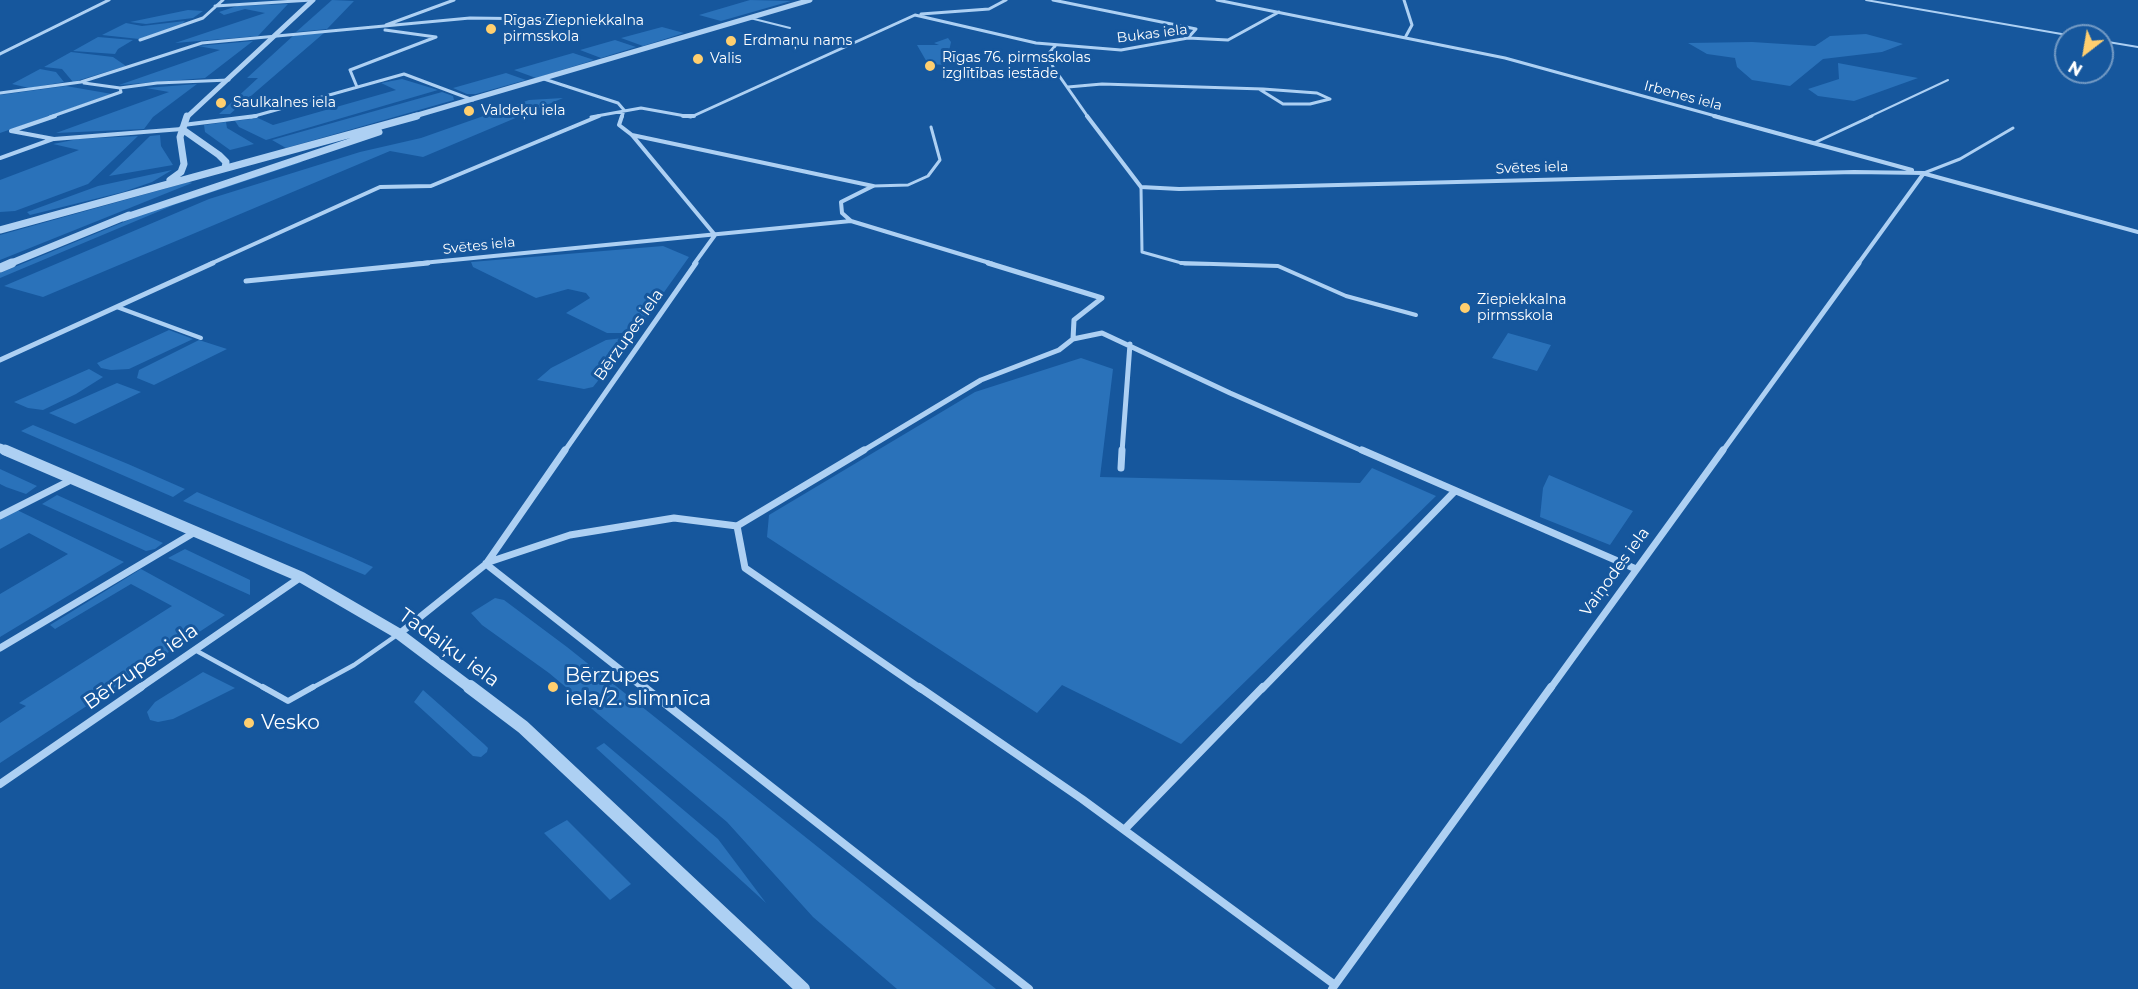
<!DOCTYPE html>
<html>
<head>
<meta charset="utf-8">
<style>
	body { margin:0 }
	#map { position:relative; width:2138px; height:989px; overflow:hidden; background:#16579d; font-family:Montserrat,sans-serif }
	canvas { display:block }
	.north { position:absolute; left:2054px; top:24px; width:60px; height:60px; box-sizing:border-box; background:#16579d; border:2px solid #739ac4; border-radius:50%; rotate:211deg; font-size:16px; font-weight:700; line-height:24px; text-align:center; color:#fff }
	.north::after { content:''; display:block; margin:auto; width:21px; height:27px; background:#ffcf6f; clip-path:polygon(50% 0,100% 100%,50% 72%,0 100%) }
</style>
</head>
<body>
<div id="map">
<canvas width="2138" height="989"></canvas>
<div class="north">N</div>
</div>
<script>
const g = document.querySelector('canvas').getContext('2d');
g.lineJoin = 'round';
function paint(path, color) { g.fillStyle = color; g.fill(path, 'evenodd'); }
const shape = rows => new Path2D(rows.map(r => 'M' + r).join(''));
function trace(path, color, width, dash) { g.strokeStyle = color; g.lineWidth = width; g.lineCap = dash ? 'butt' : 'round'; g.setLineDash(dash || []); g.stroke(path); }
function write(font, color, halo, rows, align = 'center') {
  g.font = font + ' Montserrat,sans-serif'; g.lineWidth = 6; g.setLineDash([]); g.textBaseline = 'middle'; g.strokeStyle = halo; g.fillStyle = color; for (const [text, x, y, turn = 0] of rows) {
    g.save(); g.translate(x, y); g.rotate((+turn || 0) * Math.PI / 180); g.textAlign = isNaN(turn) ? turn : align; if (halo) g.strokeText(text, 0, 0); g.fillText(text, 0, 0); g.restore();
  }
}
const green = shape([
	[332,0,354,1,327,29,296,32],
	[750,0,791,1,721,21,699,15],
	[288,4,258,36,175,43,265,13,245,9,224,15,219,12,237,6],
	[188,10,203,11,193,18,146,24,130,22],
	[185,21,181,25,139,39,102,35,126,23,142,26],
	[662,27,684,33,643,46,621,38],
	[324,33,230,114,219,114,258,78,247,78,294,35],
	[1866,34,1903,44,1882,52,1823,59,1790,86,1752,80,1737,67,1735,58,1707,54,1688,43,1752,42,1815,46,1830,36],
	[98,37,133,40,118,49,115,54,73,51],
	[948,38,951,42,946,65,928,64,917,45,939,45,934,43],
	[615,40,636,47,601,58,580,50],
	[253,41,205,78,119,85,220,50,198,46],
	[71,52,113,57,126,66,73,82,62,69,44,67],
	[573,53,594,60,536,78,514,70],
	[1838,63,1918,78,1854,101,1818,96,1808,89,1839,79],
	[40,69,56,72,64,82,29,88,12,84],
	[506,73,526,80,476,94,467,94,453,88],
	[402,79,438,90,266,140,239,127,235,121,258,118,273,125,396,90,381,83],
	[197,84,153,117,144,129,56,133,169,92,146,88],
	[66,86,112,94,0,133,0,95],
	[442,92,453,96,454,100,286,148,272,140],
	[563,98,423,157,390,151,43,297,4,286,209,199,360,152,421,138,529,100],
	[226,122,227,128,254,144,230,150,205,132,204,125],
	[160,135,161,146,173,165,109,176,150,136],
	[138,136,88,184,15,211,0,212,0,180,79,150,53,144,78,139],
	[299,160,302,162,174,205,0,278,0,273,170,203],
	[172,170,152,182,123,192,30,215,27,212,98,186],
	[189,182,192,183,0,260,0,235],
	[663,246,689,257,635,333,607,333,566,313,590,298,586,293,568,289,536,298,473,267,471,262],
	[169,330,193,339,129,369,111,370,101,368,97,363],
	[1508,333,1551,345,1537,371,1492,358],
	[623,338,630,339,629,342,593,387,584,389,537,380,551,368,606,340],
	[199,340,227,349,154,385,137,378,139,370],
	[1081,358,1113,369,1100,477,1360,483,1372,468,1436,496,1181,744,1062,685,1037,713,767,537,769,515,975,392],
	[89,369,103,377,76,394,43,410,28,408,14,402],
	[117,383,141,392,75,424,49,413],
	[33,425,128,464,185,489,173,497,21,431],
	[0,469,37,486,26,494,6,487,0,484],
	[1549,475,1633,511,1610,545,1540,517,1543,488],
	[197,492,351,557,373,567,365,575,183,501],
	[57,495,163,543,155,549,146,551,42,504],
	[17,510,124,562,0,637,0,594,68,554,29,533,0,549,0,519],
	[185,549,250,580,250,595,168,558],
	[141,569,225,615,0,763,0,723,26,706,19,703,172,606,131,584,55,629,50,625],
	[495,598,504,600,567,647,996,989,897,989,813,917,727,822,549,673,482,625,471,613],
	[203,672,235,688,173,719,158,722,150,720,147,712,155,702],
	[423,690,484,744,488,748,487,752,481,757,473,756,414,702],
	[604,743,718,839,766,903,596,748],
	[567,820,631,884,610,900,544,833]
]);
const serviceFar4 = shape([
	[1866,0,2073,36],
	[750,18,790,28],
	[2102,41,2138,47],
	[1869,117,1948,80]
]);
const serviceFar3 = shape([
	[1814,143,1872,116],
	[1924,173,1960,159,2013,128],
	[873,186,908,185,928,176,940,160,931,127],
	[1141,187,1142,252,1185,264,1208,264]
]);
const serviceFar2 = shape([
	[1181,263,1278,266,1346,296,1416,315],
	[117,307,201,338]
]);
const serviceFar1 = shape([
	[195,650,266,689],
	[310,689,354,665,397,635]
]);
const service = shape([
	[263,687,288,701,313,687]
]);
const minorFar4 = shape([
	[1053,0,1196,29,1188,38],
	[1217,0,1505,58,1719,117],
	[1404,0,1412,25,1406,36],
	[215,6,312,0],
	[921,14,989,9,1006,0],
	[386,25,454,0],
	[140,40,203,18,223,0],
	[1055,46,1046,57,1088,117],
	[0,54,109,0],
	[544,79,618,103,624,110,622,117],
	[357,87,350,70,436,37,385,30],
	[1068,87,1102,84,1263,89,1317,93,1330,99,1310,104,1283,104,1259,89],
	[120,88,157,83,229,80],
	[0,93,81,82,202,43,470,18,543,19],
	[50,117,121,92,120,88,84,83],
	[251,117,404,74,473,100],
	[591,117,641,108,691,117,915,15,1036,43,1121,50,1188,38,1228,40,1279,12]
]);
const minorFar3 = shape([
	[55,116,11,131,54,139,182,129],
	[622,116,619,125,632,135,715,235,694,264],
	[683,116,694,116],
	[1087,116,1141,187,1179,189,1854,172,1924,173],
	[1714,116,1912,170],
	[183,125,256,116],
	[632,135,873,186,841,202,842,213,851,221],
	[0,158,53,139],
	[1922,173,2138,232],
	[210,264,380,187,431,186,599,116],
	[412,264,851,221,993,264],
	[1858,264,1924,173]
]);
const minorFar2 = shape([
	[988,263,1102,298,1074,320,1073,339],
	[246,281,428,263],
	[0,360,213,263],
	[564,452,696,263],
	[861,452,981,380,1059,350,1073,339,1102,333,1230,393,1365,452],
	[1122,452,1130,344],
	[1722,452,1859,263]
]);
const minorFar1 = shape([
	[864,450,737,526,745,568,921,689],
	[1362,450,1636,569],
	[1121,468,1122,450],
	[0,516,71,480],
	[486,563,570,535,674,518,737,526],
	[486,564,645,689],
	[399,634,486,564,565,450],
	[0,648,195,532],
	[138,689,301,577],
	[1262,689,1455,491],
	[1550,689,1723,450]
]);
const minor = shape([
	[644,687,1029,989],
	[919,687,1082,799,1335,985],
	[0,784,141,687],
	[1124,830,1263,687],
	[1332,989,1551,687]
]);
const tertiaryFar4 = shape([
	[187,117,313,0],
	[411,117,810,0]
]);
const tertiaryFar3 = shape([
	[182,129,219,155,226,162,225,168],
	[170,180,181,172,184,164,180,137,187,116],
	[123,218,379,132],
	[0,230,417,116],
	[9,264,129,215]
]);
const tertiaryFar2 = shape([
	[0,268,12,263],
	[0,448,8,452]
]);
const tertiaryFar1 = shape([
	[5,450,301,577,399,634,472,689]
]);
const tertiary = shape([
	[470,687,523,727,803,989]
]);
const markers = [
	[491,29,6,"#ffcf6f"],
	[731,41,6,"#ffcf6f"],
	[698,59,6,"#ffcf6f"],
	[930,66,6,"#ffcf6f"],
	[221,103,6,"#ffcf6f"],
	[469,111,6,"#ffcf6f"],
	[1465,308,6,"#ffcf6f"],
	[553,687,6,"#ffcf6f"],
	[249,723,6,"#ffcf6f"]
];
const farPoinames = [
	["Rīgas Ziepniekkalna",503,21],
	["pirmsskola",503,37],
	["Erdmaņu nams",743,41],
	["Rīgas 76. pirmsskolas",942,58],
	["izglītības iestāde",942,74],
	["Valis",710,59],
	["Saulkalnes iela",233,103],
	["Valdeķu iela",481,111],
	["Ziepiekkalna",1477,300],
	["pirmsskola",1477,316]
];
const farStreetnames = [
	["Bukas iela",1152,34,-7],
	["Irbenes iela",1683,96,15],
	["Svētes iela",1532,168,-2],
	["Svētes iela",479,246,-6]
];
const streetNames = [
	["Bērzupes iela",629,335,-55],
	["Vaiņodes iela",1615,572,-54]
];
const nearStreetnames = [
	["Tadaiķu iela",449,648,36],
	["Bērzupes iela",141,667,-35]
];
const nearPoinames = [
	["Bērzupes",565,676],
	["iela/2. slimnīca",565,699],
	["Vesko",261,723]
];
paint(green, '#2a72ba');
trace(serviceFar4, '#add0f3', 2);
trace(serviceFar3, '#add0f3', 3);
trace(serviceFar2, '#add0f3', 4);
trace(serviceFar1, '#add0f3', 4.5);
trace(service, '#add0f3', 6);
trace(minorFar4, '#add0f3', 3);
trace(minorFar3, '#add0f3', 4);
trace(minorFar2, '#add0f3', 5);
trace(minorFar1, '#add0f3', 7);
trace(minor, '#add0f3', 8);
trace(tertiaryFar4, '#add0f3', 5);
trace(tertiaryFar3, '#add0f3', 7);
trace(tertiaryFar2, '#add0f3', 9);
trace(tertiaryFar1, '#add0f3', 11);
trace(tertiary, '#add0f3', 14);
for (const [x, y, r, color] of markers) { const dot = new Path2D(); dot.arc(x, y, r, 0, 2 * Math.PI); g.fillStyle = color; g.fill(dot); trace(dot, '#16579d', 2); }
write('14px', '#fff', '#16579d', farPoinames, 'left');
write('14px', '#fff', '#16579d', farStreetnames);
write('16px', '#fff', '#16579d', streetNames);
write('20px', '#fff', '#16579d', nearStreetnames);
write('20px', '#fff', '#16579d', nearPoinames, 'left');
</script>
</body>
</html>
